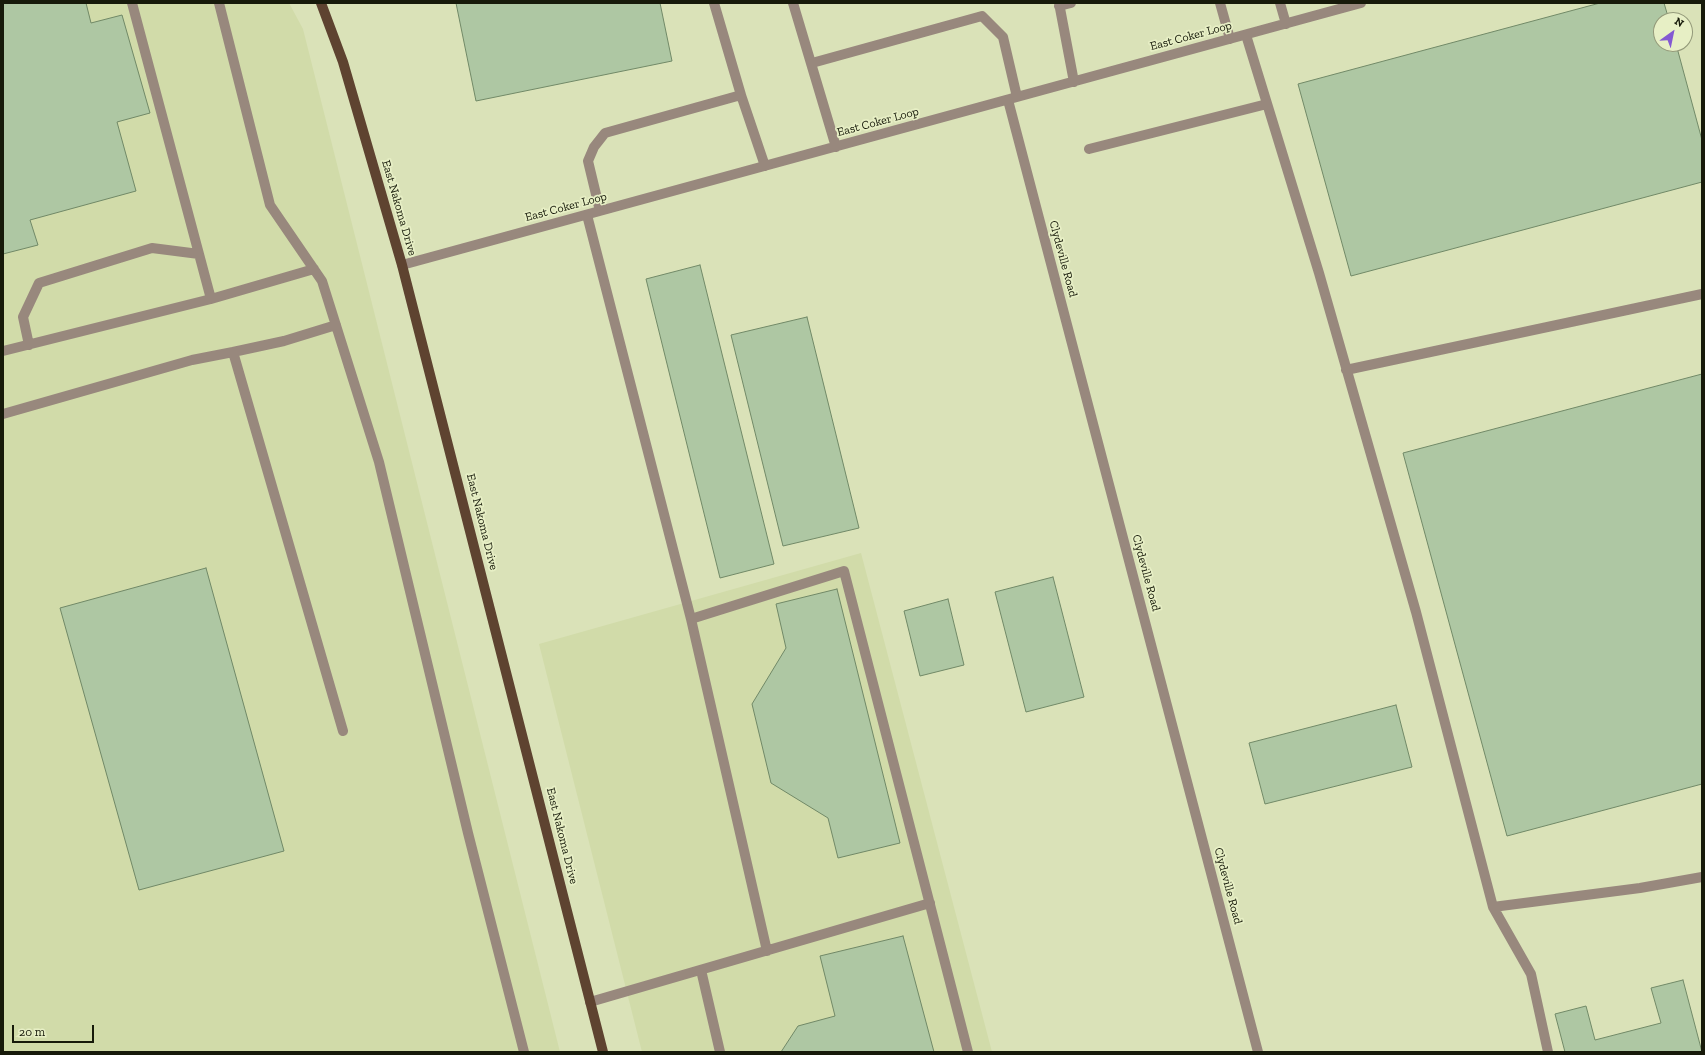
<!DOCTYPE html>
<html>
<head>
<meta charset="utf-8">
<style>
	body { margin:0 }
	#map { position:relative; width:1705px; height:1055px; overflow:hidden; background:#dae2b8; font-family:"Zilla Slab",serif }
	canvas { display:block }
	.frame { position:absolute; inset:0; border:4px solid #171a0a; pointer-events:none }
	.north { position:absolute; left:1653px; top:12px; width:40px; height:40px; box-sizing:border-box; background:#e7efc5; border:1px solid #949a7a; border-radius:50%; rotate:33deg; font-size:11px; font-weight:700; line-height:16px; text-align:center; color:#171a0a }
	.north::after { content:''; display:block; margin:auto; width:14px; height:18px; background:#8459d2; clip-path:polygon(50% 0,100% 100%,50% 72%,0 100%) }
	.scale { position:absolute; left:12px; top:1025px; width:82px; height:18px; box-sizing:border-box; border:2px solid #171a0a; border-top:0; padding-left:5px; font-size:12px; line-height:14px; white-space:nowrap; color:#171a0a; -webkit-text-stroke:3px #e7efc5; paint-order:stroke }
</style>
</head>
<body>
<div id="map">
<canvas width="1705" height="1055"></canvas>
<div class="frame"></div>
<div class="north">N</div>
<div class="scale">20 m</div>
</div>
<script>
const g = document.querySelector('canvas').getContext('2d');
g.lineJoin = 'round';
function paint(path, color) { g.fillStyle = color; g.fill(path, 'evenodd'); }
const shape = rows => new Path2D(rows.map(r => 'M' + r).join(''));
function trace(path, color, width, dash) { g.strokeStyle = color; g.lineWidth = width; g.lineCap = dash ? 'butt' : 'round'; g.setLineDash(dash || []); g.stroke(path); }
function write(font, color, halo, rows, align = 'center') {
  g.font = font + ' "Zilla Slab",serif'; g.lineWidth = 3.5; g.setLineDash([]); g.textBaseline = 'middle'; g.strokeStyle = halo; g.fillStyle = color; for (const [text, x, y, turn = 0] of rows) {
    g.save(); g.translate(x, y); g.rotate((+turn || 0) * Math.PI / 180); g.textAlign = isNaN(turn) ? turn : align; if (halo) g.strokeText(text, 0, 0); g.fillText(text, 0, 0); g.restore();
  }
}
const built = shape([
	[3,3,289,3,303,29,560,1052,3,1052],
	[861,553,992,1052,642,1052,539,644]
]);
const building = shape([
	[3,3,86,3,91,23,122,15,150,113,117,122,136,191,30,220,38,245,3,254,3,3],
	[456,3,660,3,672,61,476,101,456,3],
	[1600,3,1664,3,1669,20,1661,20,1661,44,1676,44,1702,140,1702,182,1351,276,1298,84,1600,3],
	[700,265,774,564,720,578,646,279,700,265],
	[807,317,859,528,783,546,731,335,807,317],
	[1702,374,1702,784,1507,836,1403,453,1702,374],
	[206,568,284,851,139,890,60,608,206,568],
	[1053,577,1084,697,1026,712,995,592,1053,577],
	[837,589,900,843,838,858,828,818,771,783,752,704,786,648,776,604,837,589],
	[948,599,964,665,920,676,904,611,948,599],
	[1396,705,1412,767,1265,804,1249,743,1396,705],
	[903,936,934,1052,781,1052,798,1026,835,1016,820,956,903,936],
	[1683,980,1702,1052,1565,1052,1555,1014,1586,1006,1595,1040,1661,1023,1651,988,1683,980]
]);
const minor = shape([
	[219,3,270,205,322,281,379,462,468,833,524,1052],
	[714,3,741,95],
	[793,3,836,147],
	[1059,3,1074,82],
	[1220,3,1230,39],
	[1280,3,1286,24],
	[1059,6,1071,3],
	[1246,35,1319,273,1416,612,1493,907,1640,888,1702,877],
	[812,63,982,16,1003,37,1017,97],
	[1008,100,1258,1052],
	[1089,149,1267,104],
	[600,211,588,161,594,147,605,133,741,95,765,166],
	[587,215,691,619,767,951],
	[402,265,1361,3],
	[211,299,314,269],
	[336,325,284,341,233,352,343,731],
	[29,345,23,317,39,283,152,248,199,254],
	[3,351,211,299,132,3],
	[1346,370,1702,294],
	[3,414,192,360,233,352],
	[691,619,844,571,968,1052],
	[1493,907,1531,974,1548,1052],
	[701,970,720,1052],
	[590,1002,930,903]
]);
const major = shape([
	[321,3,343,62,402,265,603,1052]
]);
const streetNames = [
	["East Coker Loop",1191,36,-15],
	["East Coker Loop",878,122,-15],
	["East Coker Loop",566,207,-15],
	["East Nakoma Drive",399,208,74],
	["Clydeville Road",1063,259,75],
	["East Nakoma Drive",482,522,76],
	["Clydeville Road",1146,573,75],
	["East Nakoma Drive",562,836,76],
	["Clydeville Road",1228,886,75]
];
paint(built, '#d1dba9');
paint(building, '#aec7a3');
trace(building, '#718967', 1);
trace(minor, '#98887d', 10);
trace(major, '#5e4330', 10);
write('12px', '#171a0a', '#e7efc5', streetNames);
</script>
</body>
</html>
